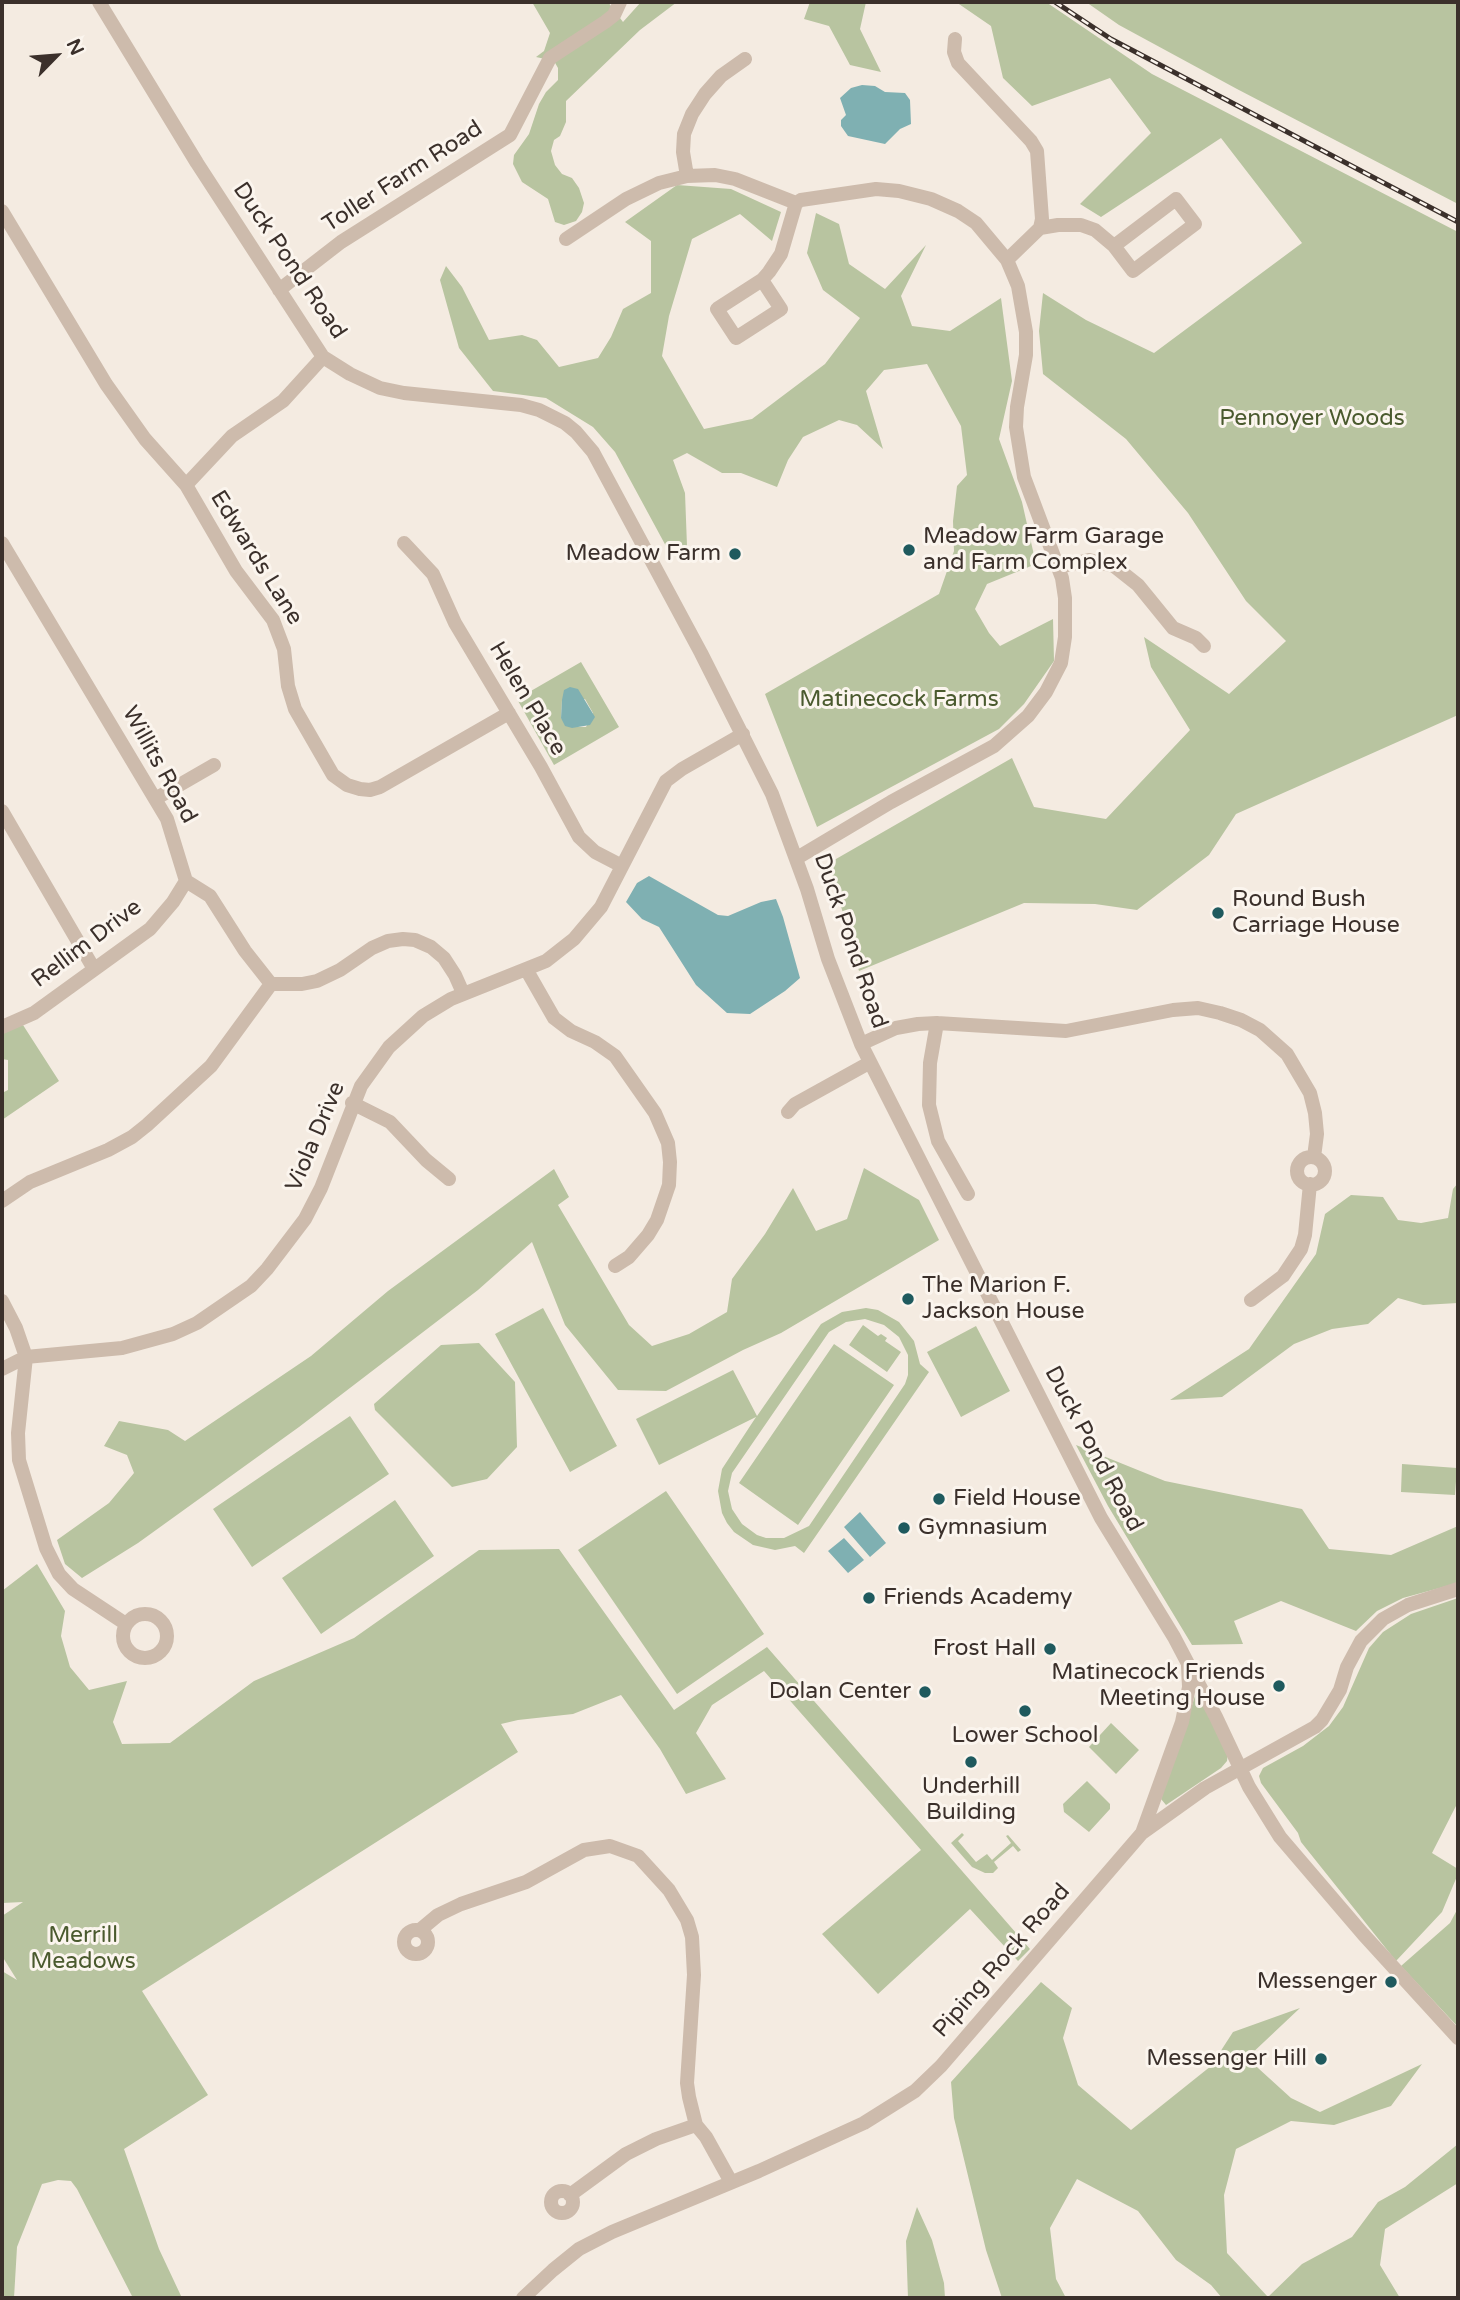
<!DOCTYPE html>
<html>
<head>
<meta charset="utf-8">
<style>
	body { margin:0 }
	#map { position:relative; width:1460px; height:2300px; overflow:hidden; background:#f4ebe1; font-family:"Varela Round",sans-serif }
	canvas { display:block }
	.frame { position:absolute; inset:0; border:4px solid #3b302b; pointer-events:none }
	.north { position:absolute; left:21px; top:21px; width:70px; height:70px; -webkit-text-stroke:5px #fbf5ee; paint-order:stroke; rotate:65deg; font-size:19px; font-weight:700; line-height:28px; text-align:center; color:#3b302b }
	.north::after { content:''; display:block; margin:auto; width:24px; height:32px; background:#3b302b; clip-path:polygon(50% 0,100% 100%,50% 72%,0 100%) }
</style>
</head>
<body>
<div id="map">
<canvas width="1460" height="2300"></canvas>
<div class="frame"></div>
<div class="north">N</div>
</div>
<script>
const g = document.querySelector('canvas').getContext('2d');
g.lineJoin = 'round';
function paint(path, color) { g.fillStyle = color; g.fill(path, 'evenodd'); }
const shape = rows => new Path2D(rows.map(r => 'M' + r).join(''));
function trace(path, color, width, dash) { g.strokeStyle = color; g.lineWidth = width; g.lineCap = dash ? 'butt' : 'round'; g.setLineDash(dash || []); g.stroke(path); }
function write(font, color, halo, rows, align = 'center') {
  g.font = font + ' "Varela Round",sans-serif'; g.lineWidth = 6; g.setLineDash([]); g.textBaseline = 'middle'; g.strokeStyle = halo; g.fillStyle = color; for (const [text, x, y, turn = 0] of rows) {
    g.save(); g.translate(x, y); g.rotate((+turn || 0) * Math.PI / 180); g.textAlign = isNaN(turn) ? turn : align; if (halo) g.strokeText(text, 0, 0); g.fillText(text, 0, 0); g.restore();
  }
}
const green = shape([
	[532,2,608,2,623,22,641,2,677,2,640,30,566,101,566,122,560,136,554,140,551,151,555,165,562,174,572,178,579,188,584,203,582,212,576,221,564,225,555,222,548,199,522,182,513,164,514,155,529,134,539,104,546,92,558,80,558,68,554,61,536,57,544,51,550,33],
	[810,2,866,2,860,29,881,72,850,65,829,26,804,19],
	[956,2,1046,2,1152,74,1458,232,1458,715,1236,814,1209,855,1137,910,1095,904,1024,903,859,971,829,863,1012,758,1034,807,1106,819,1190,730,1151,667,1144,637,1229,694,1286,641,1246,601,1188,513,1126,439,1043,374,1039,331,1043,293,1086,320,1154,353,1302,243,1221,138,1101,217,1080,204,1151,133,1110,78,1032,106,1003,78,991,26],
	[1086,2,1458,2,1458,204,1237,89,1119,25],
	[677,185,731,189,781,212,772,241,740,214,692,239,669,316,662,356,704,429,752,419,825,364,860,318,823,290,807,253,816,213,839,224,849,264,885,289,926,245,901,296,912,326,950,331,1001,298,1012,381,999,439,1022,502,1036,564,987,584,975,609,989,633,1000,646,1053,619,1054,661,1024,704,999,729,817,827,765,694,939,594,954,551,953,521,957,486,967,475,961,426,927,364,884,370,866,391,883,449,857,425,839,420,803,437,788,460,777,487,741,473,722,473,687,453,673,460,685,493,687,546,667,548,615,452,593,427,546,398,493,391,459,348,440,280,446,266,462,287,489,340,522,335,537,340,559,367,598,358,611,337,623,309,651,293,651,241,625,222],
	[581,662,619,727,554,765,517,699],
	[585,699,593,713,586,727,578,727,561,718,562,700],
	[23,1025,59,1081,2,1120,2,1093,8,1090,8,1060,2,1059,2,1033],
	[864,1168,919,1200,939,1240,781,1333,743,1350,666,1391,618,1390,565,1325,532,1242,478,1290,299,1427,138,1543,82,1578,65,1564,57,1540,109,1503,134,1473,127,1455,104,1446,119,1421,168,1430,185,1441,311,1356,388,1291,554,1169,569,1197,558,1205,629,1325,652,1346,689,1334,727,1312,732,1279,765,1234,793,1188,816,1231,847,1219],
	[1458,1183,1458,1303,1423,1305,1398,1298,1368,1324,1332,1329,1294,1344,1222,1397,1170,1400,1249,1349,1316,1254,1325,1214,1351,1195,1383,1197,1398,1220,1421,1223,1448,1218,1453,1189],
	[543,1308,617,1446,570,1472,495,1334],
	[866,1308,878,1310,899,1322,914,1341,920,1364,929,1372,804,1553,795,1546,775,1550,753,1545,734,1532,727,1523,722,1513,718,1491,722,1469,756,1417,659,1465,636,1419,733,1370,757,1416,821,1324,842,1312],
	[865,1319,884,1325,899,1337,908,1355,908,1375,905,1384,809,1526,784,1538,766,1538,757,1535,742,1524,732,1509,728,1491,732,1473,829,1332,846,1322],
	[863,1325,878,1336,881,1334,887,1338,885,1341,901,1352,887,1372,849,1345],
	[976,1326,1010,1391,961,1417,927,1352],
	[479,1343,515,1382,517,1447,487,1479,452,1487,375,1410,374,1404,441,1345],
	[834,1344,894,1385,798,1525,739,1483],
	[350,1416,389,1474,252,1567,213,1509],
	[1076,1445,1165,1481,1302,1509,1329,1549,1391,1555,1458,1526,1458,1583,1403,1598,1377,1611,1356,1631,1281,1601,1234,1621,1243,1644,1192,1645,1108,1506],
	[1402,1464,1457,1468,1455,1495,1401,1492],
	[666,1491,764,1634,677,1694,578,1550],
	[395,1500,434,1556,321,1634,282,1578],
	[559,1549,674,1710,767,1647,1030,1949,1018,1961,970,1909,878,1994,822,1934,921,1850,764,1671,712,1705,696,1733,726,1779,686,1794,660,1749,621,1695,573,1714,518,1720,501,1724,518,1752,142,1991,208,2095,124,2149,159,2249,182,2298,133,2298,77,2189,71,2181,58,2180,42,2184,17,2247,14,2298,2,2298,2,1971,17,1980,2,1956,2,1916,23,1902,2,1903,2,1591,37,1564,65,1611,61,1636,70,1667,89,1690,127,1681,113,1722,122,1744,170,1743,254,1681,354,1638,479,1550],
	[1458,1598,1458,1802,1432,1853,1458,1869,1458,1874,1442,1912,1396,1961,1301,1842,1298,1833,1261,1783,1259,1776,1263,1768,1303,1746,1329,1726,1343,1707,1369,1648,1383,1632,1411,1614],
	[1196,1693,1228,1752,1227,1761,1221,1768,1166,1805,1161,1799],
	[1111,1723,1139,1750,1116,1774,1089,1747],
	[1087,1781,1110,1804,1110,1809,1089,1832,1064,1812,1063,1804],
	[962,1833,964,1835,958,1841,976,1862,987,1854,992,1860,1011,1843,1006,1836,1008,1835,1021,1850,1018,1852,1013,1846,994,1862,998,1868,993,1873,985,1873,972,1867,951,1843],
	[1458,1908,1458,2027,1401,1966,1450,1923],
	[1041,1982,1072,2008,1063,2038,1078,2085,1131,2130,1211,2066,1233,2032,1300,2008,1247,2058,1291,2098,1320,2112,1422,2064,1391,2106,1334,2125,1291,2121,1236,2149,1224,2195,1227,2253,1268,2297,1302,2264,1352,2237,1378,2202,1405,2187,1458,2144,1458,2183,1385,2229,1380,2265,1400,2298,1222,2298,1211,2285,1176,2260,1138,2211,1077,2179,1050,2228,1056,2279,1066,2298,1002,2298,986,2250,954,2118,951,2082],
	[917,2207,932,2240,944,2283,945,2298,908,2298,906,2241]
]);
const water = shape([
	[862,85,875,86,885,92,905,93,910,100,911,124,900,129,885,144,848,136,841,126,841,120,846,115,840,98,851,88],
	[570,687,578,689,595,717,590,725,572,728,565,726,561,718,562,700,564,690],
	[649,876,718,915,728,916,761,902,776,899,783,917,800,978,785,991,750,1014,727,1013,696,985,659,927,642,919,626,902,637,883],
	[860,1512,886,1543,870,1557,844,1527],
	[844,1538,864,1560,848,1573,828,1551]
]);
const minor = shape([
	[99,2,197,163,323,357,350,374,380,388,404,393,521,405,539,410,565,423,576,432,593,452,701,653,772,794,807,889,828,959,861,1044,1101,1518,1174,1637,1216,1717,1249,1787,1280,1837,1363,1934,1458,2038],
	[955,39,954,52,958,63,1031,141,1037,151,1042,219,1040,228],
	[687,176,683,152,684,134,692,114,705,94,721,76,745,59],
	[2,211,106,384,145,439,186,485,236,571,273,620,284,649,288,686,295,709,333,775,347,785,360,789,370,790,380,787,509,713],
	[566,239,626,199,659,183,687,176,715,175,735,179,796,203,801,200,876,189,899,191,931,199,958,211,976,223,1007,260,1018,286,1026,332,1026,355,1017,407,1016,427,1024,477,1062,578,1065,598,1065,637,1061,663,1046,692,1028,716,994,746,891,802,797,858],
	[1007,260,1040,228,1058,225,1081,225,1095,230,1114,246,1133,271,1195,224,1176,199,1114,246],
	[762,280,781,309,736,338,717,309,762,280,769,272,781,254,796,203],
	[279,290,341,242,510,135,550,58,605,22,614,15,620,2],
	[186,485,232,436,283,401,323,357],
	[2,543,167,819,186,881,210,896,245,951,271,984,302,984,317,981,340,970,372,948,388,941,403,939,415,940,431,947,444,958,455,975,463,993],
	[404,543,433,574,455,623,541,767,579,837,595,852,622,866],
	[1059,567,1089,560,1114,566,1138,585,1173,628,1196,638,1204,646],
	[155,799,214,765],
	[2,811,94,969],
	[526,969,554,1018,571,1031,595,1042,615,1056,655,1113,668,1143,670,1162,669,1185,657,1220,648,1235,629,1257,615,1266],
	[937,1023,930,1063,929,1105,938,1141,968,1194],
	[2,1027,34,1013,150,929,173,902,186,881],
	[861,1044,896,1028,918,1024,937,1023,1066,1031,1173,1010,1198,1008,1220,1013,1241,1020,1260,1030,1287,1054,1310,1093,1315,1113,1317,1134,1314,1157],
	[352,1103,390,1122,426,1160,449,1179],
	[788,1112,795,1104,869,1063],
	'1297 1171a14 14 0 1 1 28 0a14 14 0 1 1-28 0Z',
	[2,1201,30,1182,108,1150,132,1137,147,1125,211,1066,271,984],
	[1251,1300,1283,1276,1301,1249,1305,1235,1310,1184],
	[2,1301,16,1328,26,1357,18,1433,19,1460,46,1548,59,1574,73,1589,126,1624],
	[2,1369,26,1357,122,1348,173,1334,197,1323,251,1286,267,1269,305,1219,321,1188,361,1086,389,1047,423,1016,451,999,546,961,574,939,601,907,666,781,682,769,743,734],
	'123 1636a22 22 0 1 1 44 0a22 22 0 1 1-44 0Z',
	[1142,1833,1182,1722,1189,1687,1188,1666],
	'404 1942a12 12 0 1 1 24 0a12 12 0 1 1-24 0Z',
	[420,1930,438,1915,461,1904,526,1882,584,1850,610,1846,638,1856,669,1890,687,1920,692,1937,694,1975,687,2083,689,2097,696,2125,706,2137,731,2182],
	'551 2202a11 11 0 1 1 22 0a11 11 0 1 1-22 0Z',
	[570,2195,626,2154,656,2139,696,2125],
	[523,2298,553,2270,579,2249,612,2232,759,2171,864,2123,915,2091,941,2066,1142,1833,1205,1788,1315,1727,1322,1720,1340,1690,1347,1667,1361,1641,1383,1619,1408,1605,1458,1589]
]);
const rail = shape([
	[1055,2,1111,39,1458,222]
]);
const markers = [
	[909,550,7,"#1f5a5e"],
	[735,554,7,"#1f5a5e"],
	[1218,913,7,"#1f5a5e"],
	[908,1299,7,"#1f5a5e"],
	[939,1499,7,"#1f5a5e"],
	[904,1528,7,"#1f5a5e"],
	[869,1598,7,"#1f5a5e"],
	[1050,1649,7,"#1f5a5e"],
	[1279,1686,7,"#1f5a5e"],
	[925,1692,7,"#1f5a5e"],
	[1025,1711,7,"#1f5a5e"],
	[971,1762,7,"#1f5a5e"],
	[1391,1982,7,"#1f5a5e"],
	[1321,2059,7,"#1f5a5e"]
];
const streetNames = [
	["Toller Farm Road",403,177,-33],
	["Duck Pond Road",289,261,56],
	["Edwards Lane",256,558,58],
	["Helen Place",527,699,59],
	["Willits Road",159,765,61],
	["Duck Pond Road",850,941,71],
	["Rellim Drive",87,944,-37],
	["Viola Drive",316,1137,-67],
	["Duck Pond Road",1093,1449,62],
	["Piping Rock Road",1002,1961,-49]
];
const parkNames = [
	["Pennoyer Woods",1312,419],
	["Matinecock Farms",899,700],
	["Merrill",83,1936],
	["Meadows",83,1962]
];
const poiNames = [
	["Meadow Farm Garage",923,537],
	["and Farm Complex",923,563],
	["Meadow Farm",721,554,"right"],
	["Round Bush",1232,900],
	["Carriage House",1232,926],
	["The Marion F.",922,1286],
	["Jackson House",922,1312],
	["Field House",953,1499],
	["Gymnasium",918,1528],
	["Friends Academy",883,1598],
	["Frost Hall",1036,1649,"right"],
	["Matinecock Friends",1265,1673,"right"],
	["Meeting House",1265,1699,"right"],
	["Dolan Center",911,1692,"right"],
	["Lower School",1025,1736,"center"],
	["Underhill",971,1787,"center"],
	["Building",971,1813,"center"],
	["Messenger",1377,1982,"right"],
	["Messenger Hill",1307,2059,"right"]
];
paint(green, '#b8c4a0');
paint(water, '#7fb0b2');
trace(minor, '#cdbbac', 14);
trace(rail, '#3b302b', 5);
trace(rail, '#fbf5ee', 2.5, [8]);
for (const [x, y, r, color] of markers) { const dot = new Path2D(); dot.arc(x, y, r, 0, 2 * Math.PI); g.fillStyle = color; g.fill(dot); trace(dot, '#fbf5ee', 2.5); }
write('23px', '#3b302b', '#fbf5ee', streetNames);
write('23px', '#4a5a2e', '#fbf5ee', parkNames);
write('23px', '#3b302b', '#fbf5ee', poiNames, 'left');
</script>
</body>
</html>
